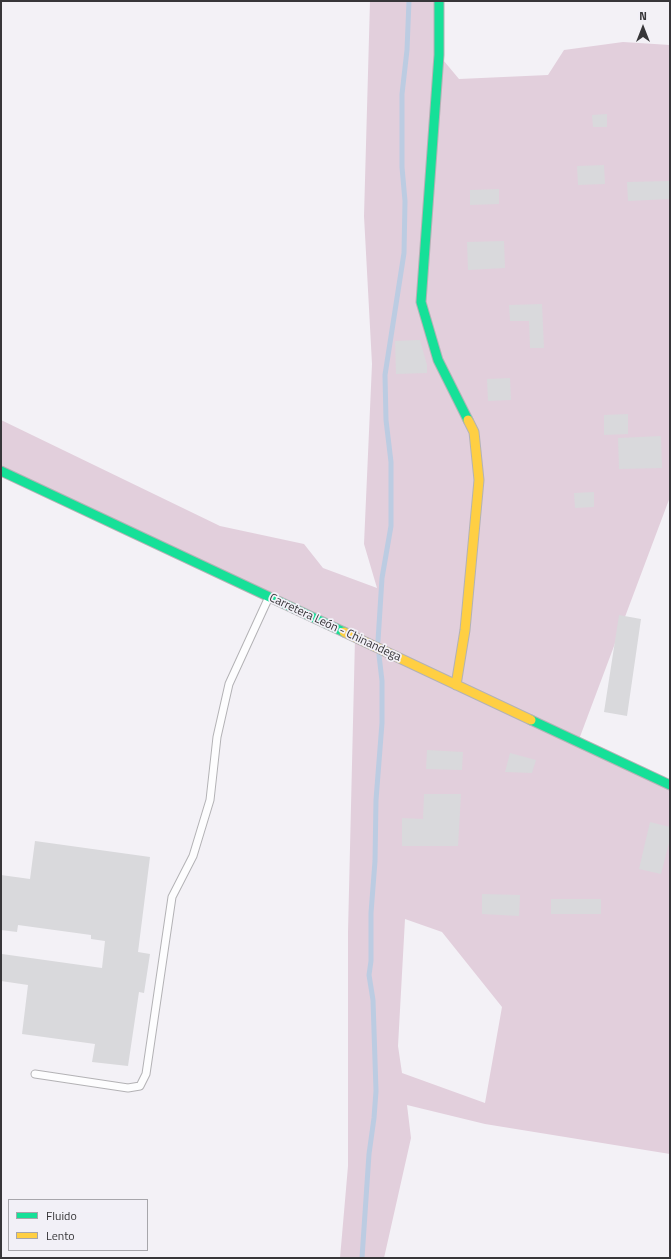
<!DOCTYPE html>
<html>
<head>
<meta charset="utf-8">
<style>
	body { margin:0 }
	#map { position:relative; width:671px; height:1259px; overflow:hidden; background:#f3f1f6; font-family:"Titillium Web",sans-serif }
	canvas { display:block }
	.frame { position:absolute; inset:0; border:2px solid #373639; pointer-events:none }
	.legend { position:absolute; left:8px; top:1199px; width:140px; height:52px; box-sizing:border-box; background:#f2f0f7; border:1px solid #a7a6ab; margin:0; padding:5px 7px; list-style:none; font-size:12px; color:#373639 }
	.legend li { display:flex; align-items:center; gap:8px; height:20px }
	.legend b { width:20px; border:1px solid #a7a6ab }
	.north { position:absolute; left:623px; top:8px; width:40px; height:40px; -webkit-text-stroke:3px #f2f0f7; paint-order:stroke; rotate:0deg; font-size:11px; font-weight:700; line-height:16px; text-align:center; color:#373639 }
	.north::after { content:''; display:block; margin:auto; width:14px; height:18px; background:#373639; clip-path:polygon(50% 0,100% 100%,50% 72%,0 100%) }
</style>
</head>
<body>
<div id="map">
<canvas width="671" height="1259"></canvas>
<div class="frame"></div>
<ul class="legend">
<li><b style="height:5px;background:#16e098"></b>Fluido</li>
<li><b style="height:5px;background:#ffcf43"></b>Lento</li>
</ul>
<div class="north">N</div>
</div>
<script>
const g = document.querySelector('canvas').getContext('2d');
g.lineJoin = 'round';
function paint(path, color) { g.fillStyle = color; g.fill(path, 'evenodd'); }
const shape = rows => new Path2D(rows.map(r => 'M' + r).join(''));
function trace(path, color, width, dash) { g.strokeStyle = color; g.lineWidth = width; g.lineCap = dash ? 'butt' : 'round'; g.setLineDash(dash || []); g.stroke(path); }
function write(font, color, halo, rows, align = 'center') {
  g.font = font + ' "Titillium Web",sans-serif'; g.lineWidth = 3.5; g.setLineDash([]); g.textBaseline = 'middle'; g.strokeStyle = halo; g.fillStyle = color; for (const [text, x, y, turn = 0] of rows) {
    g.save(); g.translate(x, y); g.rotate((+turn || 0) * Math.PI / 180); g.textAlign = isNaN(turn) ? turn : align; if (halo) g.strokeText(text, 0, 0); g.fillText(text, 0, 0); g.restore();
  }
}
const green = shape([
	[370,1,439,1,439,55,459,79,548,75,564,50,623,42,670,45,670,497,578,742,670,785,670,1154,485,1124,407,1105,411,1138,384,1258,340,1258,348,1166,348,932,355,638,1,471,1,420,220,526,304,544,323,568,377,588,364,544,372,364,364,216],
	[405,919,442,932,502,1007,485,1103,402,1073,398,1046]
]);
const stream = shape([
	[378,641,382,578,391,526,391,462,386,420,385,375,404,253,405,201,402,167,402,94,407,50,409,1],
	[362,1258,369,1154,374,1118,376,1091,373,1000,369,975,371,961,371,913,375,861,376,800,382,723,382,681,379,655]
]);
const building = shape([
	[607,114,607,127,593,127,592,115],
	[604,165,605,184,578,185,577,166],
	[670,181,670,199,628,201,627,182],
	[499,189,499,204,470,205,470,190],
	[504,241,505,268,468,270,467,242],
	[542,304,544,348,530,348,529,321,510,321,509,305],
	[420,340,427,365,427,373,396,374,395,341],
	[510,378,511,400,488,401,487,379],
	[628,414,628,434,604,435,604,415],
	[661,436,662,468,619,469,618,438],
	[594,492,594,507,575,508,574,493],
	[619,615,641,619,627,716,604,712],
	[427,750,463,752,462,770,426,769],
	[510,753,536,760,532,773,505,772],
	[424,794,461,794,458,846,402,846,402,818,423,819],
	[650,822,670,827,670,839,661,874,639,869],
	[35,841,150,857,138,952,150,954,144,993,139,992,128,1066,92,1062,95,1044,22,1034,28,985,1,981,2,954,102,968,105,941,91,939,91,935,18,925,17,932,1,930,1,875,30,879],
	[482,894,520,895,519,916,482,914],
	[551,899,601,899,601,914,551,914]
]);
const lane = shape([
	[35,1074,128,1088,140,1086,146,1074,172,897,193,856,210,800,217,737,229,684,268,599]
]);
const fast = shape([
	[439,1,439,55,421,302,438,360,468,420],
	[1,471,344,632],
	[531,720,670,785]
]);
const slow = shape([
	[344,632,531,720],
	[456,685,465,630,479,480,474,432,468,420]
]);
const streetNames = [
	["Carretera León - Chinandega",335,628,25]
];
paint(green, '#e2cfdc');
trace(stream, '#bccce2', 5);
paint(building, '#d9d9dc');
trace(lane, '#b3b2b5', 9);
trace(fast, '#b3b2b5', 11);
trace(slow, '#b3b2b5', 11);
trace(lane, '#fdfdfe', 7);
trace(fast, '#16e098', 9);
trace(slow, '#ffcf43', 9);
write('12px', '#373639', '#f2f0f7', streetNames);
</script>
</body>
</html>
